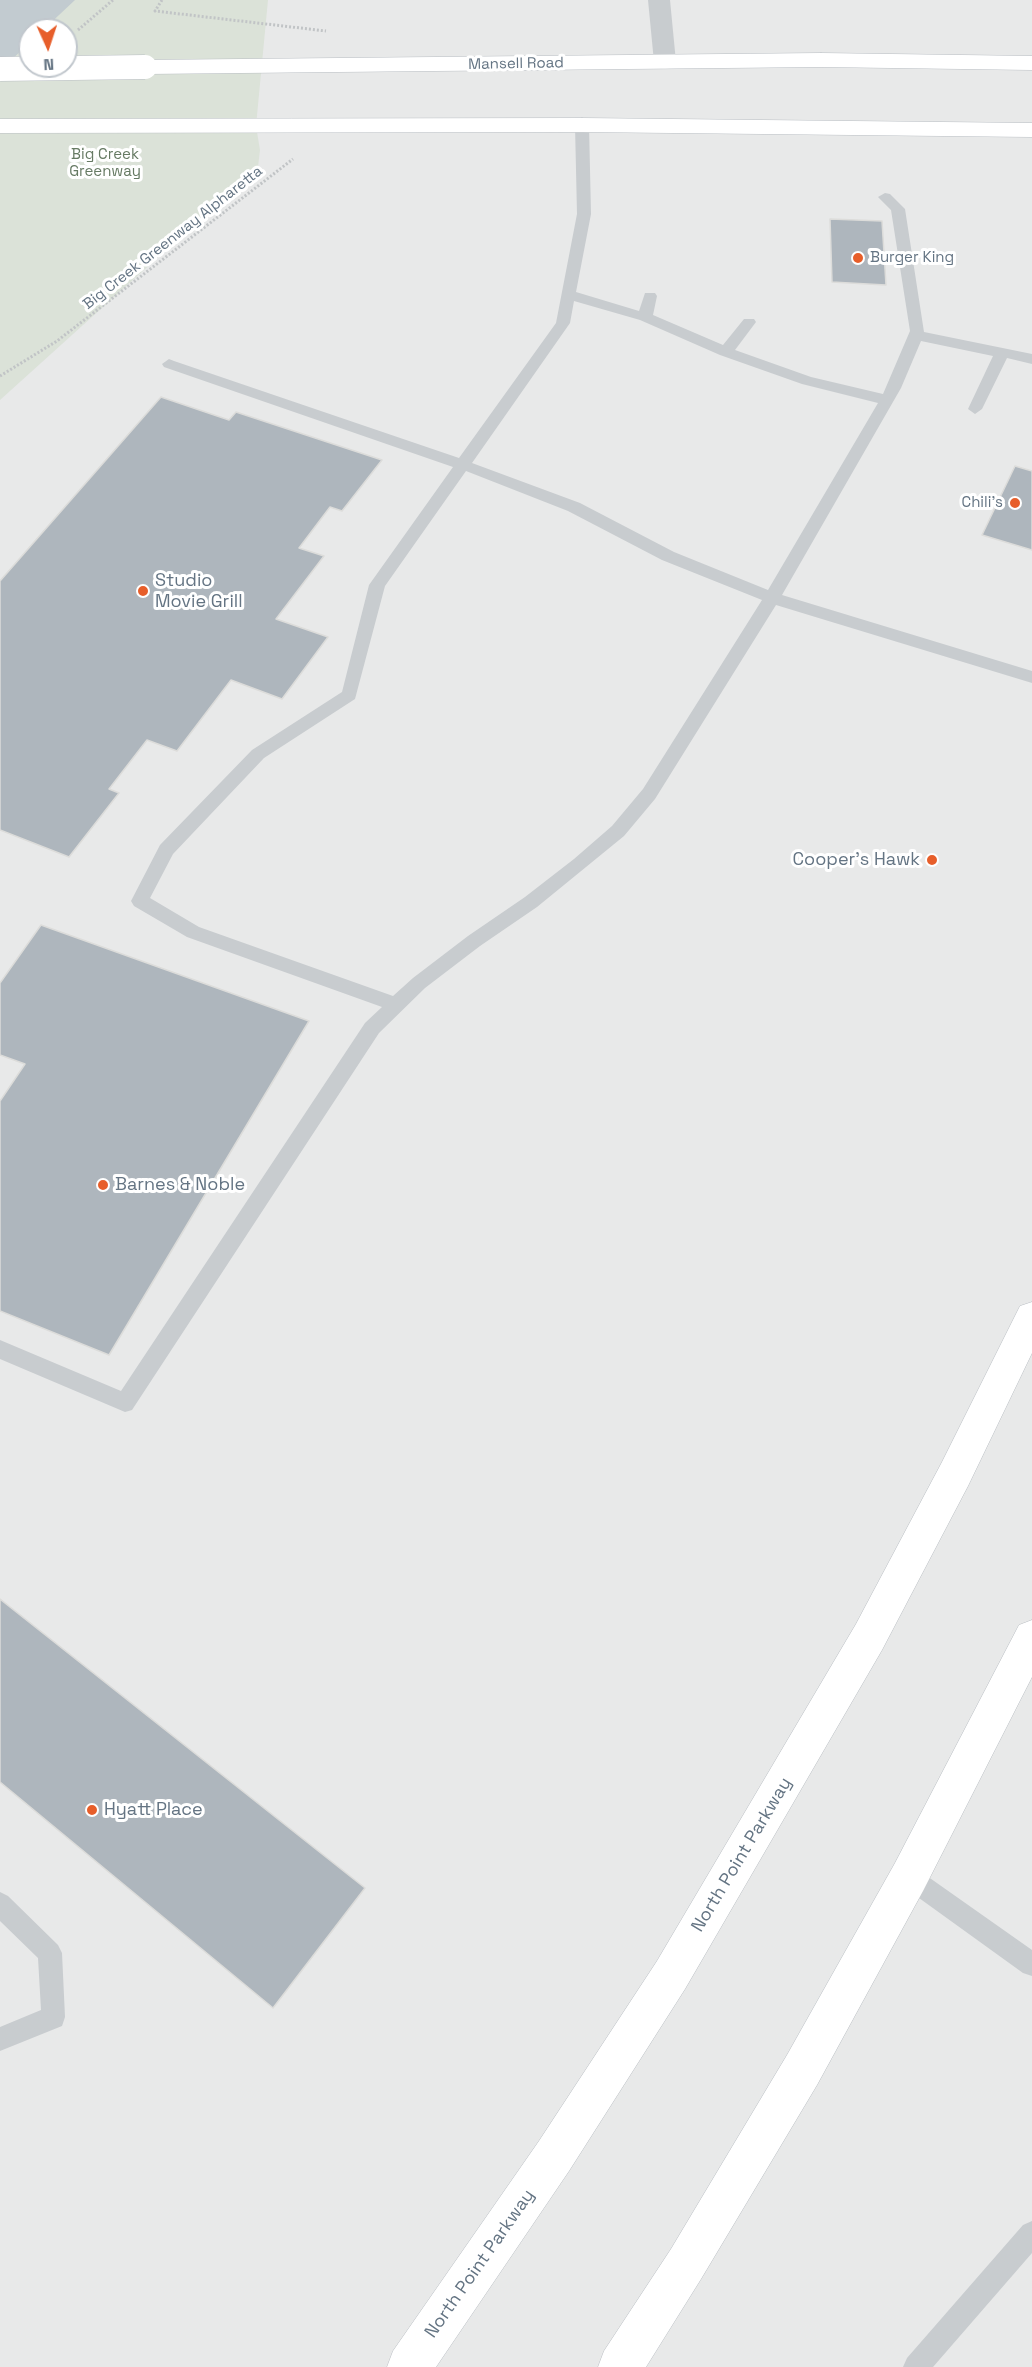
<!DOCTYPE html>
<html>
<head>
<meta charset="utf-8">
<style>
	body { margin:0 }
	#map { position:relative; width:1032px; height:2367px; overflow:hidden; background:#fafaf8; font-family:"Space Grotesk",sans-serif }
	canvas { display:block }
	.north { position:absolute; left:18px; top:18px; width:60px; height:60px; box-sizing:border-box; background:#fff; border:2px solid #c1c7cd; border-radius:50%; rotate:177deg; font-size:16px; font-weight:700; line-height:24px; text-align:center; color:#647483 }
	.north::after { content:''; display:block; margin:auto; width:21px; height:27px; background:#e75e2a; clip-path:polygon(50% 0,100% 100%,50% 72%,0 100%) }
</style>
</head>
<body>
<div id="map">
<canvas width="1032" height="2367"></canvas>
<div class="north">N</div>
</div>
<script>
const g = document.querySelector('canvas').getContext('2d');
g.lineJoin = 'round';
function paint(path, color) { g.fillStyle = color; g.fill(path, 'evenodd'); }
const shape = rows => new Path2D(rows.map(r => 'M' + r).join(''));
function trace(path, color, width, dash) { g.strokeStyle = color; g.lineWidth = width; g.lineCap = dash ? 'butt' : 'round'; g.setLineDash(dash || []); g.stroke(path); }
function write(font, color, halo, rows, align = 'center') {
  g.font = font + ' "Space Grotesk",sans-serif'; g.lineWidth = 6; g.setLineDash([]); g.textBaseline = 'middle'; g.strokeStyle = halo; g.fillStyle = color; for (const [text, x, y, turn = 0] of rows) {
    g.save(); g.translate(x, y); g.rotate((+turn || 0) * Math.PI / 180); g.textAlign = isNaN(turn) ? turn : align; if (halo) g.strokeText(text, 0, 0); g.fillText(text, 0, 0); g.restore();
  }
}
const built = shape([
	[244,0,1032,0,1032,2367,0,2367,0,220]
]);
const green = shape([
	[0,0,268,0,256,126,260,150,258,167,0,400],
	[30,30,66,30,66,66,30,66]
]);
const water = shape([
	[0,0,75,0,43,30,30,30,30,42,0,71]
]);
const building = shape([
	[830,219,882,221,886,285,832,282,830,219],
	[161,397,229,420,236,412,382,460,342,511,330,507,299,548,324,556,276,619,328,637,282,699,231,680,177,751,147,740,109,789,119,793,69,857,0,830,0,581,161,397],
	[1015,466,1032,471,1032,550,982,535,1015,466],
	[41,925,309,1021,109,1355,0,1311,0,1101,25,1064,0,1055,0,983,41,925],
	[0,1599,365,1888,273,2008,0,1782,0,1599]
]);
const path = shape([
	[162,0,155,11,326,31],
	[78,30,113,0],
	[0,376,57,341,293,159]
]);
const lane = shape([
	[582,121,589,125,591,214,576,292,639,311,645,293,655,293,657,296,653,315,723,345,744,319,754,319,756,322,735,350,811,377,883,394,910,331,891,210,878,197,885,193,890,194,905,209,924,332,1032,354,1032,364,1007,358,982,409,975,414,968,409,993,356,921,341,901,388,782,595,1032,671,1032,683,776,605,655,799,624,836,537,907,480,946,425,988,379,1033,132,1410,125,1412,0,1359,0,1340,121,1391,365,1023,382,1007,187,937,134,906,131,901,160,845,252,750,342,692,369,585,453,467,164,367,162,364,169,359,174,361,459,458,556,323,577,214,575,125,582,121],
	[574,301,640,320,720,355,802,384,878,403,768,590,674,552,580,503,472,463,570,323,574,301],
	[466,471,568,511,662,560,762,600,643,789,612,826,574,859,525,897,468,936,413,978,393,996,199,927,150,898,173,854,264,758,355,699,385,586,466,471],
	[909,1865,917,1869,1032,1950,1032,1976,1023,1973,901,1885,897,1877,901,1869,909,1865],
	[0,1892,8,1896,58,1945,62,1953,65,2017,62,2026,0,2051,0,2027,41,2010,38,1958,0,1921,0,1892],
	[1032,2221,1032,2253,933,2367,903,2367,907,2358,1023,2225,1032,2221]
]);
const street = shape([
	[648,0,670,0,676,62,673,67,665,69,657,67,654,62,648,0]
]);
const secondary = shape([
	[821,53,1032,56,1032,70,821,67,145,74,137,72,134,67,137,62,145,60,821,53],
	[582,118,1032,123,1032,137,582,132,0,133,0,119,582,118],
	[1032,1302,1032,1353,968,1486,882,1650,685,1989,569,2171,436,2367,387,2367,393,2351,539,2141,657,1961,856,1624,942,1462,1020,1306,1032,1302],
	[1032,1620,1032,1677,923,1891,817,2085,701,2279,646,2367,598,2367,604,2351,671,2249,787,2055,895,1863,1019,1625,1032,1620]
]);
const secondaryBridge = shape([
	[0,69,145,67]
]);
const markers = [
	[858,258,6,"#e75e2a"],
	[1015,503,6,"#e75e2a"],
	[143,591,6,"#e75e2a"],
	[932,860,6,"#e75e2a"],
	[103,1185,6,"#e75e2a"],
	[92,1810,6,"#e75e2a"]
];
const farStreetnames = [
	["Mansell Road",516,64,-1],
	["Big Creek Greenway Alpharetta",173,238,-38]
];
const farParknames = [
	["Big Creek",105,155],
	["Greenway",105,172]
];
const farPoinames = [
	["Burger King",870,258],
	["Chili's",1003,503,"right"]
];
const poiNames = [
	["Studio",155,581],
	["Movie Grill",155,602],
	["Cooper's Hawk",920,860,"right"],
	["Barnes & Noble",115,1185],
	["Hyatt Place",104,1810]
];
const streetNames = [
	["North Point Parkway",742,1855,-59],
	["North Point Parkway",480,2264,-55]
];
paint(built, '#e8e9e9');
paint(green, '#dbe2d8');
paint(water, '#c2cbd0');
paint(building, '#aeb6bd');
trace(building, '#dcdcda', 1.5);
trace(secondary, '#babfc4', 1);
trace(path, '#c1c4c6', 3, [2, 2]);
paint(lane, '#c8cccf');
paint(street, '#c8cccf');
paint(secondary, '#fff');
trace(secondaryBridge, '#babfc4', 25, []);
trace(secondaryBridge, '#fff', 24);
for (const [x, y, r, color] of markers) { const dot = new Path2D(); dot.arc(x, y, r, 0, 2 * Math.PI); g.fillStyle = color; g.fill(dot); trace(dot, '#fff', 2); }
write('15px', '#647483', '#fff', farStreetnames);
write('15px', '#667a63', '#fff', farParknames);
write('15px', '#647483', '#fff', farPoinames, 'left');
write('18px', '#647483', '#fff', poiNames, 'left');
write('18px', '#647483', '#fff', streetNames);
</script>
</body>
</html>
